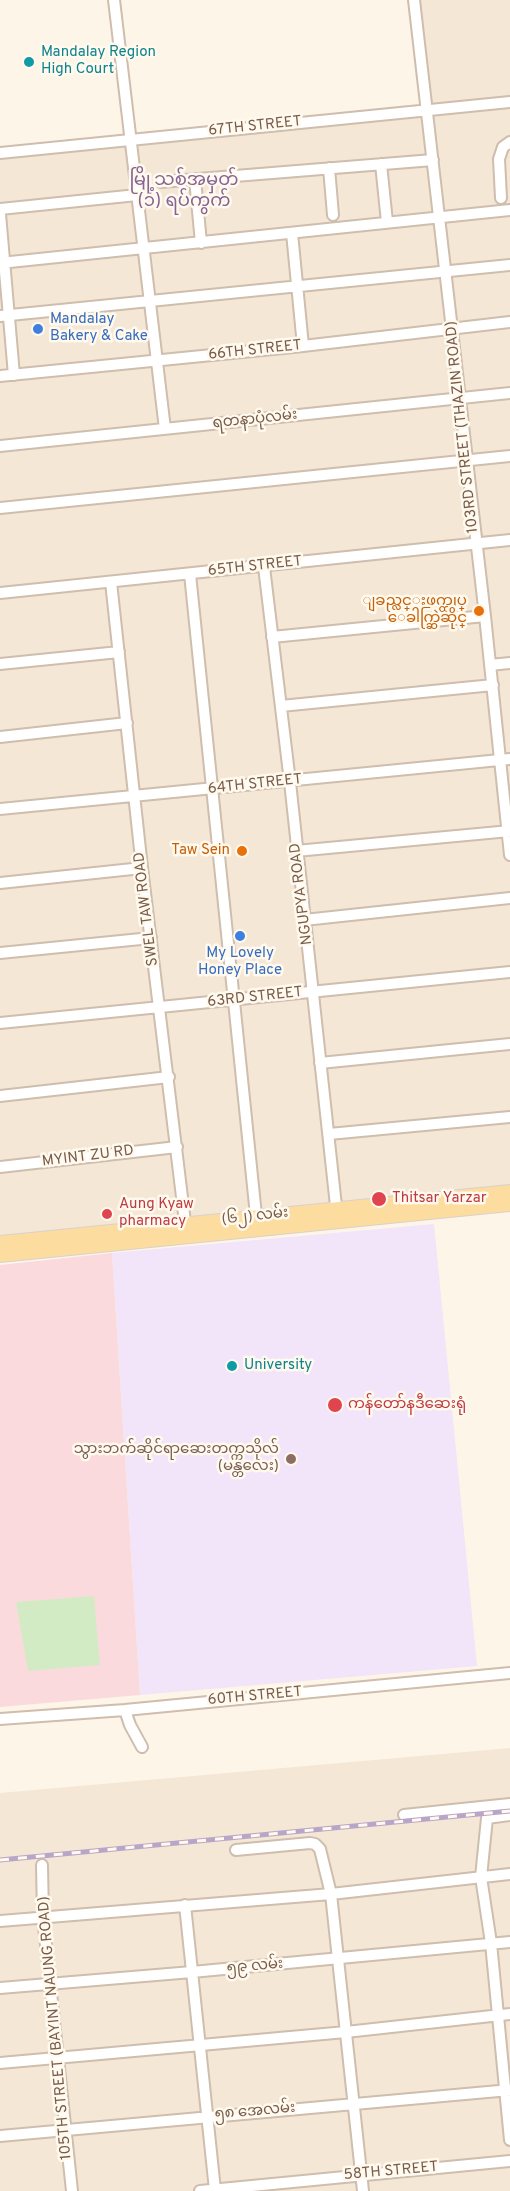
<!DOCTYPE html>
<html>
<head>
<meta charset="utf-8">
<style>
	body { margin:0 }
	canvas { display:block; background:#fdf5e8 }
</style>
</head>
<body>
<canvas width="510" height="2191"></canvas>
<script>
const g = document.querySelector('canvas').getContext('2d');
g.lineJoin = 'round';
function paint(path, color) { g.fillStyle = color; g.fill(path, 'evenodd'); }
const shape = rows => new Path2D(rows.map(r => 'M' + r).join(''));
function trace(path, color, width, dash) { g.strokeStyle = color; g.lineWidth = width; g.lineCap = dash ? 'butt' : 'round'; g.setLineDash(dash || []); g.stroke(path); }
function write(font, color, halo, rows, align = 'center') {
  g.font = font + ' Overpass,"Noto Sans Myanmar",sans-serif'; g.lineWidth = 5; g.setLineDash([]); g.textBaseline = 'middle'; g.strokeStyle = halo; g.fillStyle = color; for (const [text, x, y, turn = 0] of rows) {
    g.save(); g.translate(x, y); g.rotate((+turn || 0) * Math.PI / 180); g.textAlign = isNaN(turn) ? turn : align; if (halo) g.strokeText(text, 0, 0); g.fillText(text, 0, 0); g.restore();
  }
}
const residential = shape([
	[410,0,510,0,510,1196,0,1247,0,154,422,109],
	[510,1748,510,2191,0,2191,0,1793]
]);
const education = shape([
	[434,1224,477,1666,140,1695,112,1253]
]);
const medical = shape([
	[112,1253,140,1695,0,1707,0,1265]
]);
const green = shape([
	[94,1596,100,1665,28,1671,16,1602]
]);
const minor = shape([
	[114,0,165,429],
	[414,0,485,616,510,855],
	[0,153,510,102],
	[381,164,387,222],
	[329,168,333,215],
	[195,179,201,243],
	[161,182,433,160],
	[501,198,499,159,503,147,510,142],
	[0,209,137,195],
	[0,214,14,375],
	[292,233,303,346],
	[0,263,510,210],
	[0,316,510,265],
	[0,376,303,346,510,322],
	[0,446,510,393],
	[0,508,510,456],
	[264,567,290,782,337,1215],
	[190,574,257,1225],
	[111,582,142,868,186,1230],
	[0,593,510,540],
	[272,637,485,616],
	[0,664,119,652],
	[490,665,510,663],
	[281,706,493,685],
	[0,737,127,723],
	[0,809,510,759],
	[296,851,510,831],
	[0,883,142,868],
	[304,920,510,898],
	[0,953,151,938],
	[0,1023,510,972],
	[320,1063,510,1044],
	[0,1096,169,1077],
	[329,1134,510,1117],
	[0,1167,177,1147],
	[125,1710,130,1725,142,1747],
	[0,1719,125,1710,510,1673],
	[404,1815,510,1804],
	[510,1815,487,1818,481,1877,491,1943,510,2140],
	[236,1850,310,1843,315,1844,320,1849,331,1894,363,2191],
	[42,1865,43,1917,72,2191],
	[185,1905,215,2190],
	[0,1921,331,1894,510,1874],
	[0,1988,192,1972,510,1942],
	[0,2063,346,2032,510,2014],
	[0,2136,510,2090],
	[200,2191,510,2161]
]);
const major = shape([
	[0,1243,510,1192],
	[0,1255,510,1204]
]);
const rail = shape([
	[0,1860,510,1811]
]);
const markers = [
	[29,62,6,"#0f9aa8"],
	[38,329,6,"#3f7fe0"],
	[479,611,6,"#e8710a"],
	[242,851,6,"#e8710a"],
	[240,936,6,"#3f7fe0"],
	[379,1199,8,"#e0444e"],
	[107,1214,6,"#e0444e"],
	[232,1366,6,"#0f9aa8"],
	[335,1405,8,"#e0444e"],
	[291,1459,6,"#8d6e63"]
];
const cultureNames = [
	["Mandalay Region",41,53],
	["High Court",41,70],
	["University",244,1366]
];
const streetNames = [
	["67TH STREET",255,127,-6],
	["66TH STREET",255,351,-6],
	["ရတနာပုံလမ်း",255,420,-6],
	["103RD STREET (THAZIN ROAD)",463,427,-96],
	["65TH STREET",255,567,-6],
	["64TH STREET",255,785,-6],
	["NGUPYA ROAD",302,894,-97],
	["SWEL TAW ROAD",147,909,-97],
	["63RD STREET",255,998,-6],
	["MYINT ZU RD",88,1157,-7],
	["(၆၂) လမ်း",255,1217,-6],
	["60TH STREET",255,1697,-5],
	["၅၉ လမ်း",255,1967,-5],
	["105TH STREET (BAYINT NAUNG ROAD)",56,2028,-95],
	["၅၈ အေလမ်း",255,2112,-5],
	["58TH STREET",391,2172,-5]
];
const shopNames = [
	["Mandalay",50,320],
	["Bakery & Cake",50,337],
	["My Lovely",240,954,"center"],
	["Honey Place",240,971,"center"]
];
const foodNames = [
	["ျခည္လင္းဖက္ထုပ္",467,602],
	["ေခါက္ဆြဲဆိုင္",467,619],
	["Taw Sein",230,851]
];
const healthNames = [
	["Thitsar Yarzar",392,1199],
	["Aung Kyaw",119,1205],
	["pharmacy",119,1222],
	["ကန်တော်နဒီဆေးရုံ",348,1405]
];
const educationNames = [
	["သွားဘက်ဆိုင်ရာဆေးတက္ကသိုလ်",279,1450],
	["(မန္တလေး)",279,1467]
];
const quarterNames = [
	["မြို့သစ်အမှတ်",184,181],
	["(၁) ရပ်ကွက်",184,202]
];
paint(residential, '#f5e7d6');
paint(education, '#f2e4f9');
paint(medical, '#fbdadd');
paint(green, '#d3ebc5');
trace(minor, '#cfbdad', 14);
trace(major, '#d9d1cd', 16);
trace(minor, '#fff', 10);
trace(major, '#fcdc9f', 14);
trace(rail, '#b9a5c8', 5);
trace(rail, '#fff9ee', 3, [9]);
for (const [x, y, r, color] of markers) { const dot = new Path2D(); dot.arc(x, y, r, 0, 2 * Math.PI); g.fillStyle = color; g.fill(dot); trace(dot, '#fff9ee', 2); }
write('15px', '#0d838f', '#fff9ee', cultureNames, 'left');
write('15px', '#785c4b', '#fff9ee', streetNames);
write('15px', '#366cbe', '#fff9ee', shopNames, 'left');
write('15px', '#c56008', '#fff9ee', foodNames, 'right');
write('15px', '#be3a42', '#fff9ee', healthNames, 'left');
write('15px', '#785e54', '#fff9ee', educationNames, 'right');
write('18px', '#856394', '#fff9ee', quarterNames);
</script>
</body>
</html>
